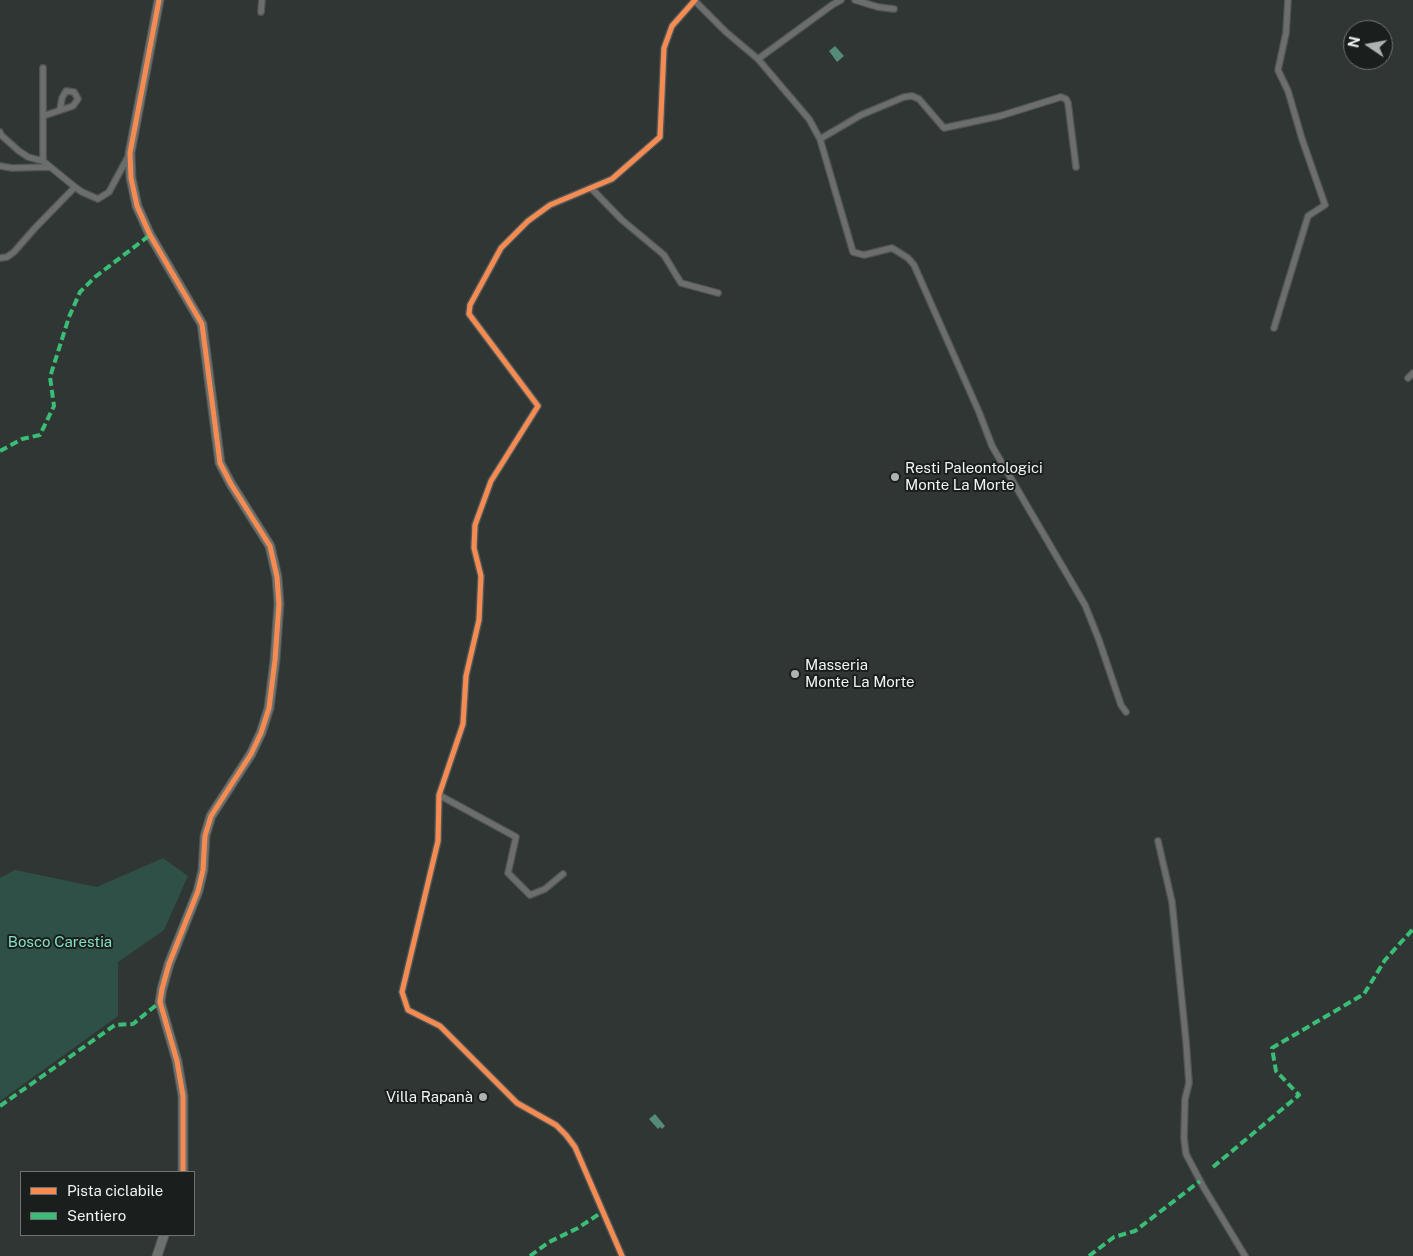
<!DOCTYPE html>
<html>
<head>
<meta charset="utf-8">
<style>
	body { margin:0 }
	#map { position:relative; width:1413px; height:1256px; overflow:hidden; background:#303633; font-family:"Public Sans",sans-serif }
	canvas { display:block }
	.legend { position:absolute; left:20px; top:1171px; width:175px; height:65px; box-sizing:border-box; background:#1a1e1c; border:1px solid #6f7472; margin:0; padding:6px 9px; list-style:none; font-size:15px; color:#eff6f3 }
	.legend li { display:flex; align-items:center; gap:10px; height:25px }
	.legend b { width:25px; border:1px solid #6f7472 }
	.north { position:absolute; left:1343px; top:20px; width:50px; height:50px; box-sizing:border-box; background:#1a1e1c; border:1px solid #6f7472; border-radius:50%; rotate:282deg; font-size:14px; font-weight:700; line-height:20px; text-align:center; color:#eff6f3 }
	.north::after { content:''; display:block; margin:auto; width:18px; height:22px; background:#acb3b0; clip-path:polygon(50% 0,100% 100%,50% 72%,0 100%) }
</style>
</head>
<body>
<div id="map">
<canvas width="1413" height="1256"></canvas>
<ul class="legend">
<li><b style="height:6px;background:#f68b52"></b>Pista ciclabile</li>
<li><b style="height:6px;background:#3abd76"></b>Sentiero</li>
</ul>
<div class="north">N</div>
</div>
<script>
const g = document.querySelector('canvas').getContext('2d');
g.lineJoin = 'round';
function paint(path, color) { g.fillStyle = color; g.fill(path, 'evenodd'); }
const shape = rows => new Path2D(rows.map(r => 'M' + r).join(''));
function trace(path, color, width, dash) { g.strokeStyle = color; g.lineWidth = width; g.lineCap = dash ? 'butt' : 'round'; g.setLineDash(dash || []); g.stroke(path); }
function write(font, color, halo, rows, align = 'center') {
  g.font = font + ' "Public Sans",sans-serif'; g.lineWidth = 4; g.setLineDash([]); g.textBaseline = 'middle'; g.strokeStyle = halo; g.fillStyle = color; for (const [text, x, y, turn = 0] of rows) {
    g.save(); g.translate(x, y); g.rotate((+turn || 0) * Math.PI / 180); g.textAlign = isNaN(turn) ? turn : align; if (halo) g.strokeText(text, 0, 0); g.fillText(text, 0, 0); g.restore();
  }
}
const green = shape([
	[163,858,188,876,164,930,118,962,118,1016,0,1101,0,878,15,870,97,887]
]);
const water = shape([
	[835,46,844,56,837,62,829,51],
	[655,1114,665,1126,662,1129,660,1127,658,1129,649,1119]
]);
const street = shape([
	[855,0,878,7,894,9],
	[695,1,726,32,758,59,809,119,820,139,853,252,864,255,892,248,908,258,914,265,979,412,992,446,1085,605,1099,640,1121,705,1126,712],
	[261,12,262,0],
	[758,59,832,5,841,0],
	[43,68,43,161],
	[43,116,73,106,78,99,74,92,66,91,62,98,60,110],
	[0,132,1,135,19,151,28,157,43,161,75,187],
	[820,139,861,115,904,97,912,96,919,99,944,128,1000,116,1061,97,1066,99,1068,103,1076,167],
	[0,166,12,168,50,167],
	[591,188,622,220,664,255,681,283,718,293],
	[0,258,7,257,14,252,35,228,75,187,82,192,98,199,109,192,129,155],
	[1274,328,1308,216,1325,205,1302,139,1288,91,1278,70,1286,33,1288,0],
	[1408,378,1413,373],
	[439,795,516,837,508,873,530,895,545,889,563,874],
	[1158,841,1172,902,1186,1041,1189,1083,1185,1099,1184,1138,1186,1154,1204,1188,1245,1256],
	[622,1256,575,1147,566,1135,556,1125,517,1103,440,1026,408,1010,402,992,438,841,439,795,463,724,466,676,479,620,481,576,474,548,475,525,491,481,538,406,469,314,470,305,501,248,528,221,550,205,612,179,660,137,664,48,672,26,695,0]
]);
const secondary = shape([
	[159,0,130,153,131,178,137,206,150,235,202,324,220,463,231,484,270,546,277,577,279,604,275,660,269,708,261,733,251,754,211,816,205,836,203,870,198,891,169,964,162,989,160,1002,177,1061,183,1096,183,1172],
	[157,1256,164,1235]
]);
const quiet = shape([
	[0,451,22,439,40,435,54,406,50,377,69,317,80,292,95,277,150,235],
	[0,1106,115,1025,133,1024,160,1002],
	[1213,1167,1299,1095,1276,1071,1272,1048,1364,994,1385,960,1413,929],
	[530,1256,549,1242,578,1228,602,1212],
	[1089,1256,1114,1237,1135,1231,1200,1181]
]);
const cycleway = shape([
	[159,0,130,153,131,178,137,206,150,235,202,324,220,463,231,484,270,546,277,577,279,604,275,660,269,708,261,733,251,754,211,816,205,836,203,870,198,891,169,964,162,989,160,1002,177,1061,183,1096,183,1172],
	[622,1256,575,1147,566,1135,556,1125,517,1103,440,1026,408,1010,402,992,438,841,439,795,463,724,466,676,479,620,481,576,474,548,475,525,491,481,538,406,469,314,470,305,501,248,528,221,550,205,612,179,660,137,664,48,672,26,695,0]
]);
const markers = [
	[895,477,5,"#acb3b0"],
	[795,674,5,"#acb3b0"],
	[483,1097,5,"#acb3b0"]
];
const poiNames = [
	["Resti Paleontologici",905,468],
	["Monte La Morte",905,485],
	["Masseria",805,665],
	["Monte La Morte",805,682],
	["Villa Rapanà",473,1097,"right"]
];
const parkNames = [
	["Bosco Carestia",60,942]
];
paint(green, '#2f5046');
paint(water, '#558b7a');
trace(street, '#4f5452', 8);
trace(secondary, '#4f5452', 11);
trace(street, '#6c6d6d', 5.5);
trace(secondary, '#6c716e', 9);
trace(quiet, '#3abd76', 4, [8, 4]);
trace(cycleway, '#f68b52', 5);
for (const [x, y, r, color] of markers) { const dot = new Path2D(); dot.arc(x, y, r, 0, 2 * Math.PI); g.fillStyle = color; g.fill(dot); trace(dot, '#1a1e1c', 2); }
write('15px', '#eff6f3', '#1a1e1c', poiNames, 'left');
write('15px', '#84e0c3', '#1a1e1c', parkNames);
</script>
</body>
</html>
